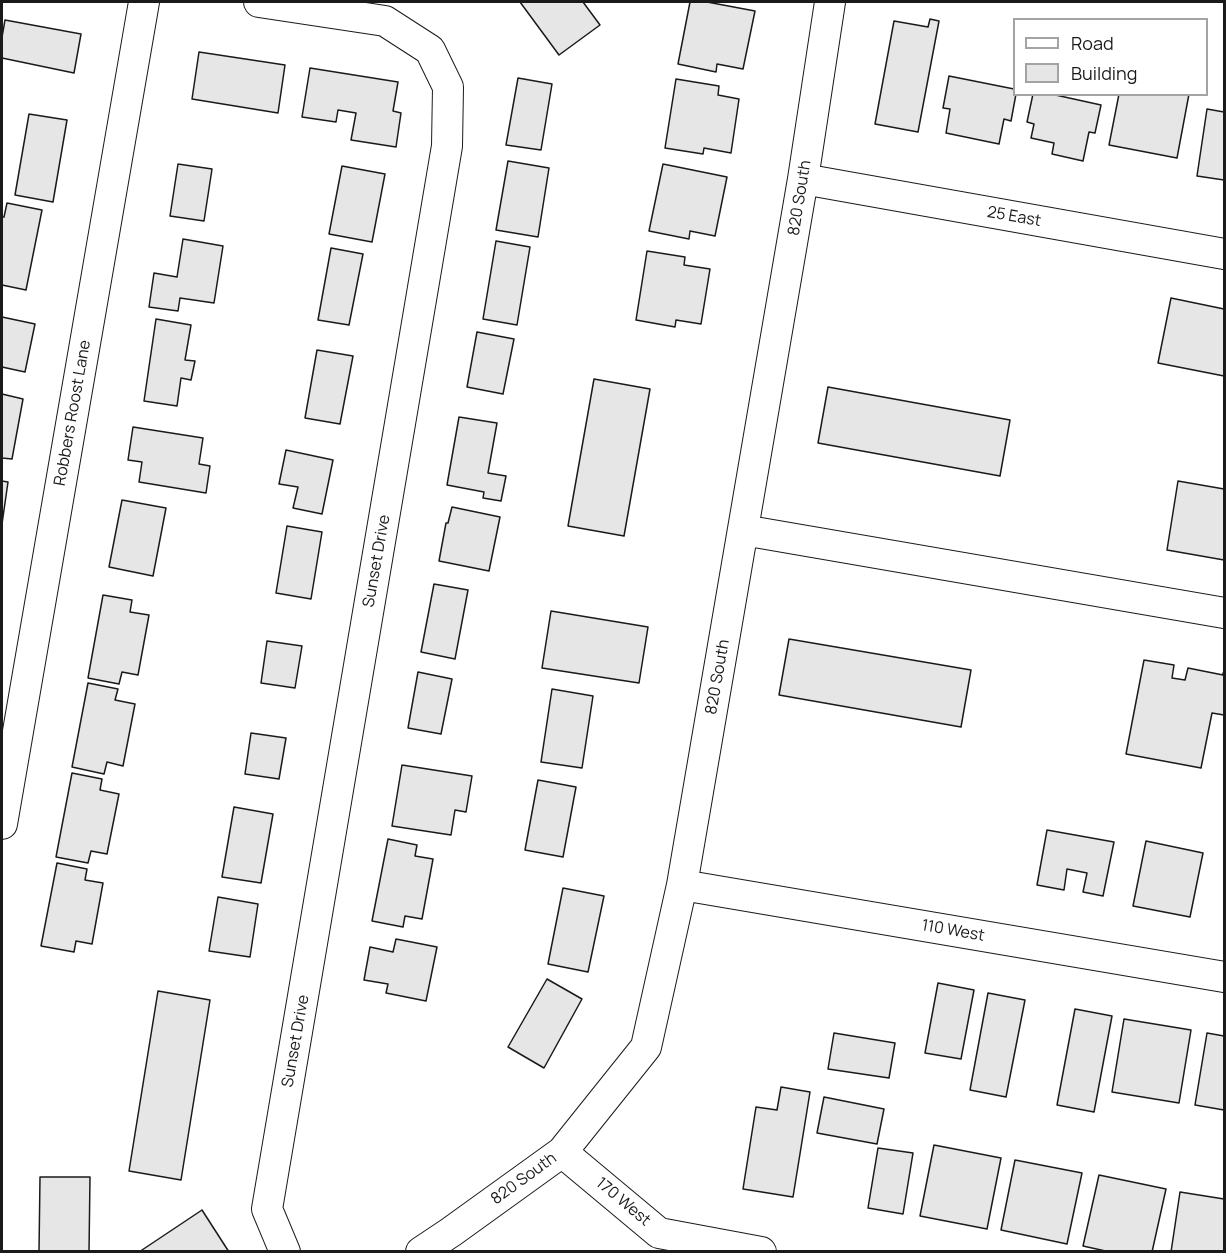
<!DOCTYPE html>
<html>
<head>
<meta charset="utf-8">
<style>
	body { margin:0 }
	#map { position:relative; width:1226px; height:1253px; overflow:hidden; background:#fff; font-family:Manrope,sans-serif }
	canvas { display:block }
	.frame { position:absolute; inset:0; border:3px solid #1a1a1a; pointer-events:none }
	.legend { position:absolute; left:1013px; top:18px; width:195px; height:78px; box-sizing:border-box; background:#fff; border:2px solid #a3a3a3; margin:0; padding:8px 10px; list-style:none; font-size:18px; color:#1a1a1a }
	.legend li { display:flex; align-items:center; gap:12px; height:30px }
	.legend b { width:30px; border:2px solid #a3a3a3 }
</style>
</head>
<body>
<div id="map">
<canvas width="1226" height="1253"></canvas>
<div class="frame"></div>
<ul class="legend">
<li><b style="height:8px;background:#fff"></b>Road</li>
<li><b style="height:16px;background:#e6e6e6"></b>Building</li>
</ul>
</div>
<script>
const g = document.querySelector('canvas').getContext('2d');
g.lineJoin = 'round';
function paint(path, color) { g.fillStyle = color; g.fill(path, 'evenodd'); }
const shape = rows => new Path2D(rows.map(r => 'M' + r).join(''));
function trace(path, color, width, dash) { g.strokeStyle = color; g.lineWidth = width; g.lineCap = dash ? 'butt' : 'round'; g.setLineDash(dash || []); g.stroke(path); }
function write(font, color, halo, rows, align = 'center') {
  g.font = font + ' Manrope,sans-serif'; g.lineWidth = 4.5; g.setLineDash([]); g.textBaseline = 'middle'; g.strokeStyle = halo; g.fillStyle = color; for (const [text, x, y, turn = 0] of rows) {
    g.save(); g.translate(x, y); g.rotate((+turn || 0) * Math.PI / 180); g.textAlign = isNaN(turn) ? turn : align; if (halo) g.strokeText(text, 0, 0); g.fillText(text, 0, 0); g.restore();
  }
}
const building = shape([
	[520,2,583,2,600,25,559,55,520,2],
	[690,2,707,2,755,11,743,69,717,64,716,72,678,64,690,2],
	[930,19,939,21,918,132,875,124,894,21,928,27,930,19],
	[5,20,81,34,74,73,2,58,2,37,5,20],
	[199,52,285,65,278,113,192,99,199,52],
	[310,68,398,82,393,111,401,113,396,147,351,140,356,113,338,110,336,122,302,117,310,68],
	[949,76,1014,89,1014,94,1016,94,1011,121,1004,119,999,144,946,133,950,109,943,108,949,76],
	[518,78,552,84,541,150,506,145,518,78],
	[676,79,719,86,718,95,739,99,731,153,704,148,703,154,665,148,676,79],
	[1033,94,1051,94,1101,105,1095,133,1089,132,1083,161,1052,154,1054,143,1031,138,1034,124,1027,122,1033,94],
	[1119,94,1189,94,1177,158,1109,145,1119,94],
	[1207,109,1224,112,1224,180,1197,176,1207,109],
	[29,114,67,120,53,202,15,195,29,114],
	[508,161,549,168,538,237,496,230,508,161],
	[178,164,212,169,204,221,170,216,178,164],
	[663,164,727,177,715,236,690,231,689,239,649,231,663,164],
	[342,166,385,174,372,242,329,234,342,166],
	[7,203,42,210,26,290,2,285,2,217,4,217,7,203],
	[183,239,223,246,214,303,180,298,178,311,149,307,154,273,177,277,183,239],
	[496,241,530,247,517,325,483,319,496,241],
	[331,248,363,254,349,325,318,320,331,248],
	[647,251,685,257,684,265,710,269,701,324,676,320,675,327,636,320,647,251],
	[1171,298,1224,309,1224,376,1158,363,1171,298],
	[2,317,35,324,25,372,2,367,2,317],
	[156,319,191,325,185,360,195,361,191,380,181,378,177,406,144,401,156,319],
	[477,332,514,339,503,394,467,387,477,332],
	[317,350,353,356,340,424,305,418,317,350],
	[594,379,650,389,624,536,568,526,594,379],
	[828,387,1010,420,1000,476,818,443,828,387],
	[2,394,23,399,12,459,2,458,2,394],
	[459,417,497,423,488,473,506,476,501,501,483,498,484,492,447,485,459,417],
	[133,427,203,438,199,464,210,466,206,493,139,482,142,462,128,460,133,427],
	[286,450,333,460,322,514,293,508,298,487,279,484,286,450],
	[2,481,8,482,2,524,2,481],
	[1178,481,1224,489,1224,560,1167,550,1178,481],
	[122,500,166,508,153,576,109,567,122,500],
	[452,507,500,517,489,571,439,561,446,523,448,523,452,507],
	[287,526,322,532,311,599,276,593,287,526],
	[434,584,468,590,455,659,421,652,434,584],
	[103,595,132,600,130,612,149,615,138,675,122,672,119,684,88,678,103,595],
	[551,611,648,627,639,683,542,668,551,611],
	[789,639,971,670,961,727,779,695,789,639],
	[267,641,302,646,295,688,261,683,267,641],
	[1144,660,1174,665,1172,678,1185,680,1188,668,1223,675,1223,673,1224,674,1224,715,1212,713,1201,768,1126,754,1144,660],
	[418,672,452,679,441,734,408,728,418,672],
	[88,683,118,689,115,700,135,704,123,766,107,762,104,774,72,767,88,683],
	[552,689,593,696,582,768,541,762,552,689],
	[251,733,286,738,279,779,245,774,251,733],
	[402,765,472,776,466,812,455,810,451,835,392,826,402,765],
	[72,773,102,779,100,790,119,794,107,854,91,851,88,863,56,857,72,773],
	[538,780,576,787,563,857,525,850,538,780],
	[234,807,273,814,261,883,222,877,234,807],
	[1047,830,1114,842,1103,896,1083,892,1087,873,1067,869,1064,890,1037,885,1047,830],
	[388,839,417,845,415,856,433,859,422,919,405,916,403,927,372,921,388,839],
	[1146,841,1203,853,1190,917,1133,906,1146,841],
	[57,863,87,869,85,880,103,883,92,944,76,941,74,952,41,946,57,863],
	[563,888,604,896,588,972,548,964,563,888],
	[218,897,258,904,250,957,209,951,218,897],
	[396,939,437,947,426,1001,386,993,388,984,364,980,370,947,393,952,396,939],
	[547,979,582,999,544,1068,508,1047,547,979],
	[938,983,974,990,961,1059,925,1053,938,983],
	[158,991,210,1000,181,1180,129,1171,158,991],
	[988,993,1025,1000,1006,1097,970,1090,988,993],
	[1075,1009,1112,1016,1094,1112,1057,1105,1075,1009],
	[1124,1019,1191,1030,1179,1103,1112,1092,1124,1019],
	[834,1033,895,1043,889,1078,828,1069,834,1033],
	[1207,1033,1224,1036,1224,1110,1195,1105,1207,1033],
	[781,1087,810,1092,793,1197,743,1189,756,1107,777,1110,781,1087],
	[824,1097,884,1109,877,1144,817,1133,824,1097],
	[934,1145,1001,1158,987,1229,920,1216,934,1145],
	[878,1148,913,1153,903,1214,868,1208,878,1148],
	[1015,1160,1082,1173,1067,1244,1001,1230,1015,1160],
	[1099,1175,1166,1189,1152,1252,1110,1252,1083,1246,1099,1175],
	[40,1177,90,1177,89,1252,39,1252,40,1177],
	[1180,1192,1224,1199,1224,1252,1171,1252,1180,1192],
	[202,1210,229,1252,139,1252,202,1210]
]);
const minor = shape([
	[259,2,385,21,430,50,448,87,447,146,267,1209,285,1252],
	[803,179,1224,254],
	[743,530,1224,613],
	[2,824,144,2],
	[682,885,1224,977],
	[562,1152,659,1233,761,1252],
	[421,1252,451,1232,562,1152,646,1047,682,885,803,179,830,2]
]);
const streetNames = [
	["820 South",800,198,-81],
	["25 East",1014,217,10],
	["Robbers Roost Lane",73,413,-80],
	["Sunset Drive",377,561,-80],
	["820 South",718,677,-80],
	["110 West",953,931,10],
	["Sunset Drive",296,1041,-80],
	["820 South",524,1179,-36],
	["170 West",623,1202,40]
];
paint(building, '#e6e6e6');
trace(building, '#1a1a1a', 1.5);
trace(minor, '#1a1a1a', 32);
trace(minor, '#fff', 30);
write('16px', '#1a1a1a', '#fff', streetNames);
</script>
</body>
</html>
